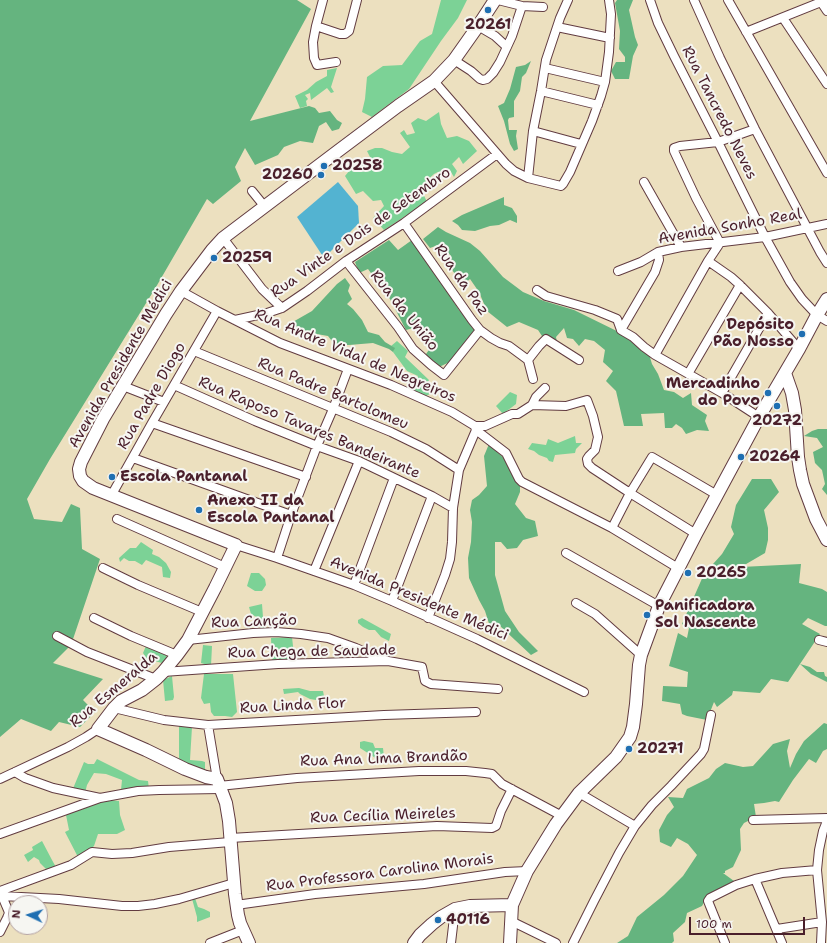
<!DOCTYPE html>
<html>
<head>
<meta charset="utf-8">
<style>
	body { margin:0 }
	#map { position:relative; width:827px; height:943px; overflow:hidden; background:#ece0bf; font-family:"Shantell Sans",sans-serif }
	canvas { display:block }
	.north { position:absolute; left:8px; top:895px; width:40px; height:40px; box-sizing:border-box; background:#f6f6f2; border:1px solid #b1a0a2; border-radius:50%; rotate:274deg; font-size:11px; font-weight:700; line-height:16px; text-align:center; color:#4a1f2b }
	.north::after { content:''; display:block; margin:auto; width:14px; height:18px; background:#1f6fb2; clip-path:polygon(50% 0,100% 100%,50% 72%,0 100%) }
	.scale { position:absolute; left:689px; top:917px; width:116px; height:18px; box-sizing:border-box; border:2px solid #4a1f2b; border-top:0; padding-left:5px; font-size:12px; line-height:14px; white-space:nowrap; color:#4a1f2b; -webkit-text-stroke:3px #f6f6f2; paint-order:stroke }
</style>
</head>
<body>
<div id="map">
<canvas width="827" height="943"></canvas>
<div class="north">N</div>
<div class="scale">100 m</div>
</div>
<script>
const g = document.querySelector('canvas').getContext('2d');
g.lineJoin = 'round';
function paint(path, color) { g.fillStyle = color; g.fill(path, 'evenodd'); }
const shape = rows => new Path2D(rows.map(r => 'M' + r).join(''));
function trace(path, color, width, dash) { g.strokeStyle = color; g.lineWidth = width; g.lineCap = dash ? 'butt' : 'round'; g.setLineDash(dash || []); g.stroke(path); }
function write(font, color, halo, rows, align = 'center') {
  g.font = font + ' "Shantell Sans",sans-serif'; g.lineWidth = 4; g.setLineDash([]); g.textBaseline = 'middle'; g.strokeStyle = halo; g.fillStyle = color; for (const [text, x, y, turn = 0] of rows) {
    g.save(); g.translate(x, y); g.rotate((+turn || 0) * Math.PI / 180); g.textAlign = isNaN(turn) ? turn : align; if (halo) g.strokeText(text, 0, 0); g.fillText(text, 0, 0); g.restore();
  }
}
const green = shape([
	[441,0,467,0,458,18,441,41,409,89,372,117,362,112,365,99,367,77,383,66,402,65,420,41,432,34],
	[337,68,331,87,334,92,331,93,327,88,311,100,310,93,305,95,308,99,306,101,307,106,300,108,295,96,307,90,316,82,327,76,327,70],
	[439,112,441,124,447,138,457,136,469,141,477,151,463,164,459,157,452,164,457,171,454,177,449,169,442,173,438,172,434,174,420,187,427,202,384,230,373,218,384,206,381,200,373,201,363,191,356,194,345,176,354,165,362,161,371,159,367,151,375,148,382,148,392,152,402,154,410,147,400,133,404,130,407,135,415,133,411,123,418,118,426,121],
	[397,341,408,351,405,357,429,380,426,385,434,392,424,397,411,391,418,376,407,371,393,352,394,348,391,346],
	[510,392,517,395,516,404,503,414,496,406],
	[575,436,576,443,582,443,576,449,575,453,555,455,553,462,549,461,547,458,539,455,534,451,528,449,532,443,546,445,548,439,558,443],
	[141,542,153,550,152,554,159,557,166,563,171,572,170,578,163,577,162,567,146,560,142,565,135,561,129,561,124,558,120,562,119,558,130,548,136,548],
	[251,573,259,573,265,579,266,585,262,591,255,591,247,586],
	[262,604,264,630,261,631,260,619,251,614,249,607],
	[362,618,391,634,389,641,381,637,375,630,369,630,363,627,358,623,358,620],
	[292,637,295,664,272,662,271,638],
	[203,645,212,646,211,666,201,663],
	[146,646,166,654,167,658,162,663,147,659,143,653],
	[204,674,233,674,237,712,232,717,225,716,214,716,211,712,210,703,204,704,201,698],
	[172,676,174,697,173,700,165,701,163,680],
	[299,688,310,691,323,691,324,696,316,700,310,699,300,694,298,692,284,694,283,689],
	[179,726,192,727,190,760,202,761,205,762,205,773,179,760],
	[364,741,373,743,375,748,383,748,384,758,377,759,360,748,360,742],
	[97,759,139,780,148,781,149,789,121,790,122,780,106,774,94,773,87,785,85,793,72,791,84,762,88,764,94,764],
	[95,799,119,801,120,815,125,830,117,834,98,834,94,846,79,859,65,832,69,830,66,815],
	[42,841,52,860,57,869,48,871,40,863,39,860,34,857,28,862,24,855,33,850,32,847],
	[191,895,195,898,198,907,204,909,210,912,210,917,197,922,197,917]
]);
const forest = shape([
	[0,0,297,0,311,9,250,121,309,106,315,108,319,113,330,111,337,120,342,123,339,129,332,131,326,122,319,126,313,143,300,141,284,147,278,155,255,165,245,148,235,167,241,181,213,204,207,199,156,287,50,459,27,499,34,519,62,522,71,504,80,508,82,549,100,559,71,645,53,663,103,679,83,700,95,712,80,727,59,722,51,731,21,719,0,737],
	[617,0,633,0,629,10,635,37,638,45,633,56,629,79,615,79,611,71,616,62,625,62,625,57,619,49,620,31,615,3],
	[531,61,526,73,522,77,520,91,514,101,514,117,509,118,508,120,509,130,517,130,516,136,518,149,514,151,510,144,504,121,498,106,504,103,510,89,516,67,525,65],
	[504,197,504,205,512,208,517,216,517,223,510,220,499,225,490,226,475,231,462,230,458,225,452,221,462,215],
	[438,227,446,232,470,243,480,251,503,277,523,292,544,301,574,310,631,338,649,354,652,364,658,374,664,390,674,392,683,398,691,393,692,405,707,415,705,421,709,431,697,430,686,434,682,428,676,424,672,428,665,428,664,413,641,414,643,426,624,426,616,391,606,381,613,371,603,362,605,350,594,341,585,339,579,346,573,339,567,338,564,328,556,337,557,342,542,336,538,330,519,322,507,327,487,311,479,292,470,279,463,285,444,259,451,256,441,244,430,248,423,239],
	[389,240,398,250,412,240,419,252,435,272,459,310,478,330,454,360,439,367,428,360,426,354,431,347,417,327,406,330,390,299,368,269,359,273,355,262],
	[345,278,350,285,348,291,352,299,347,304,353,309,362,320,368,332,379,335,385,342,395,348,393,352,389,349,373,343,349,345,335,345,328,336,311,333,299,328,291,323,312,311,337,284],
	[818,429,827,429,827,495,822,489,825,484,822,470,815,463,813,452,823,447,817,438,804,436,812,431],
	[489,444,509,463,520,484,520,492,515,504,526,518,535,521,538,536,523,540,517,548,507,549,501,542,495,542,495,575,505,611,519,632,538,651,531,655,499,625,492,633,485,611,479,600,469,578,468,558,471,542,472,522,470,510,472,500,479,495,487,486,484,456],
	[752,479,771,479,779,492,764,510,768,528,768,540,765,553,741,567,801,564,799,583,822,589,827,592,827,626,825,626,808,618,802,624,820,634,800,664,810,667,817,672,824,672,825,676,827,677,827,682,811,674,800,664,788,682,771,679,760,693,733,691,732,695,717,707,714,702,707,720,687,716,682,714,680,704,662,701,663,686,687,687,688,672,669,666,678,633,687,638,689,628,682,624,704,574,722,554,734,534,731,527,736,505],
	[824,723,827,724,827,749,823,751,816,763,809,759,793,780,779,802,775,801,764,803,754,804,756,817,749,818,748,821,744,823,740,829,741,850,733,867,725,871,725,873,723,873,734,881,707,897,702,906,687,913,685,922,673,933,674,941,672,943,617,943,628,936,637,917,664,895,683,876,697,855,688,844,677,838,671,847,660,842,659,830,667,815,674,807,668,797,683,798,687,789,709,778,716,769,725,763,743,767,753,766,773,744,790,739,787,751,790,768,796,754,804,741]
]);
const water = shape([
	[338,182,358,206,359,223,324,258,297,217]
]);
const street = shape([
	[323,0,316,26,340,34,345,34,349,31,357,0],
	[498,0,522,6,543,7],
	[650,0,658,23,674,56,718,142,765,237,790,282,802,299,817,315,827,321],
	[694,0,720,58,755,129,820,252,827,263],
	[728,0,827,173],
	[821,2,827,11],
	[783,18,827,84],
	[316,26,313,42,314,58,317,65,336,62],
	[478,26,495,36,507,47],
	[557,27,610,38],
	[746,32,826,0],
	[454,60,471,71,480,79,483,80,487,79,493,73,500,62,512,36,522,6],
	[545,68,605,82],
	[434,81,506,164,514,171,528,178,561,186,563,184,570,172,592,121,601,96,605,82,609,52,611,14,609,0],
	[541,91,598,105],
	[533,131,581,144],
	[528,178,533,131,541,91,546,60,560,18,568,0],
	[644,182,681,247],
	[252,191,265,207],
	[404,223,472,320,480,330,491,338,500,343,509,346,528,360,533,379],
	[223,238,262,289,282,308],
	[346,261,398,327,413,349,431,365,444,375,480,330],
	[708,261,731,277,740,285,768,313,799,349],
	[618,271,641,262,658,252,681,247,765,237,827,224],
	[537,290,546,296,595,310,617,319,621,330,633,337,644,347,655,355,722,393,759,417],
	[181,291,217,311,280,343,391,385,452,412,475,426],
	[235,320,267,313,282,308,307,291,346,261,404,223,497,154],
	[621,330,655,272,659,260,658,252],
	[194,351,391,432,426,449,459,470],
	[655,355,708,261,720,243,696,198,674,151,674,148,680,146,718,142,755,129],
	[528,360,539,346,546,339,579,360],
	[688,374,740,285],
	[174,385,255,421,317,446,359,461,432,496,453,508],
	[123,386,164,402],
	[722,393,768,313],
	[532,405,566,406,587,400,593,416,598,437,595,450,589,456,587,459,588,464,592,468,630,493,696,534],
	[152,423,306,477],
	[475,426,485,426,512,414,518,414,532,405,536,397,545,388],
	[476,430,506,453,519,479,522,482,612,528,678,568],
	[133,458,291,515],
	[111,496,152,423,217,311],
	[117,519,225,567],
	[612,528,630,493,652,457,717,495],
	[236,545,277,558,354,585,392,601,477,639,584,692],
	[566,553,659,606],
	[277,558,291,515,317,446,333,409,348,369],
	[103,568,138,585,202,612],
	[314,571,359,461],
	[354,585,394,478],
	[392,601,432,496],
	[576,603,595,614,641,655],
	[94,618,131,636,177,655],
	[428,618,445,575,450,559,452,542,453,508,459,470,476,430,475,427],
	[57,636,87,652,156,679],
	[188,640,253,633,276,632,301,634,328,638,356,648,385,660],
	[819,640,827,642],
	[163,672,278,664,388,661,422,667,425,681,431,684,498,689],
	[114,708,164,720,208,725,384,715,476,712],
	[208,725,217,779],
	[15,772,25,778,53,788,100,798],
	[0,779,68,747,86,737,98,729],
	[219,786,297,778,419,771,466,771,485,773,492,774,502,784,562,816],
	[579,793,635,826],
	[753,820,827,818],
	[0,834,100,798,138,791,159,790,220,789],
	[230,838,437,826,492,828,496,826,501,811,512,789],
	[755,879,782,943],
	[0,891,71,865,92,852,112,854,132,853,169,847,230,842],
	[0,894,2,896,8,910,9,913,7,918,0,932],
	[2,896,59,899,122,906,138,906,155,904,179,899,234,883],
	[236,905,315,894,424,884,505,872,527,871],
	[511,921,556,943],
	[777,929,822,922],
	[210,943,243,930],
	[451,943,455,909],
	[573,943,594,901,619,853,635,826,652,805,671,786,701,754,704,749,711,715],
	[725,943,710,906,708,901,710,898,736,885,755,879,782,873,817,870],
	[821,943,822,922,817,870,819,850,823,831,827,821]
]);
const secondary = shape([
	[785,373,792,393,795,410,798,457,800,470,803,484,816,519,827,540],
	[249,943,240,923,238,915,235,894,229,821,226,803,217,779,206,777,185,769,146,750,98,729,114,708,121,701,142,690,156,679,163,672,177,655,188,640,215,588,236,545,93,488,83,481,80,476,79,469,81,462,103,419,166,314,181,291,212,250,223,238,338,151,398,106,434,81,454,60,478,26,495,0],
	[414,943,420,935,432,924,441,917,455,909,470,906,512,905],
	[510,943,512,905,527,871,556,824,579,793,616,757,630,737,633,727,636,704,639,665,641,655,659,606,696,534,759,417,799,349,817,315,827,299]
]);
const markers = [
	[488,10,4,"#1f6fb2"],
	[324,166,4,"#1f6fb2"],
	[321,175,4,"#1f6fb2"],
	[214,258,4,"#1f6fb2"],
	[802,334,4,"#1f6fb2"],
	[768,393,4,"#1f6fb2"],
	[777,406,4,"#1f6fb2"],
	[741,457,4,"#1f6fb2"],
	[112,477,4,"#1f6fb2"],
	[199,510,4,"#1f6fb2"],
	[688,573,4,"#1f6fb2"],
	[647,615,4,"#1f6fb2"],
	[629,749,4,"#1f6fb2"],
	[438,920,4,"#1f6fb2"]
];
const poiNames = [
	["20261",488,25,"center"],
	["20258",332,166],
	["20260",313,175,"right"],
	["20259",222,258],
	["Depósito",794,325,"right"],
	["Pão Nosso",794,342,"right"],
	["Mercadinho",760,384,"right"],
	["do Povo",760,401,"right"],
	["20272",777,421,"center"],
	["20264",749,457],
	["Escola Pantanal",120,477],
	["Anexo II da",207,501],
	["Escola Pantanal",207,518],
	["20265",696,573],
	["Panificadora",655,606],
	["Sol Nascente",655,623],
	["20271",637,749],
	["40116",446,920]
];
const streetNames = [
	["Rua Tancredo Neves",719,113,63],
	["Avenida Sonho Real",730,227,-10],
	["Rua Vinte e Dois de Setembro",361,233,-35],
	["Rua da Paz",461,280,55],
	["Rua da União",404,311,51],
	["Rua Andre Vidal de Negreiros",355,356,23],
	["Avenida Presidente Médici",121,364,-60],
	["Rua Padre Bartolomeu",333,394,23],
	["Rua Padre Diogo",152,396,-60],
	["Rua Raposo Tavares Bandeirante",309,428,23],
	["Avenida Presidente Médici",419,599,23],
	["Rua Canção",254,622,-2],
	["Rua Chega de Saudade",312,652,-1],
	["Rua Esmeralda",114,690,-40],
	["Rua Linda Flor",293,706,-3],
	["Rua Ana Lima Brandão",384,759,-2],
	["Rua Cecília Meireles",383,816,-2],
	["Rua Professora Carolina Morais",380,873,-7]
];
paint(green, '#7cd296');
paint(forest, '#65b47f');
paint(water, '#53b3d1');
trace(street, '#623c41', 10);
trace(secondary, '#623c41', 14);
trace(street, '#fff', 8);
trace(secondary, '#fff', 12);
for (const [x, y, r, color] of markers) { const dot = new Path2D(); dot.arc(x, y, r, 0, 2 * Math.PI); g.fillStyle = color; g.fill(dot); trace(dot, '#f6f6f2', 1.5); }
write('bold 15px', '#4a1f2b', '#f6f6f2', poiNames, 'left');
write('15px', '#4a1f2b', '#f6f6f2', streetNames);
</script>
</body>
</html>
